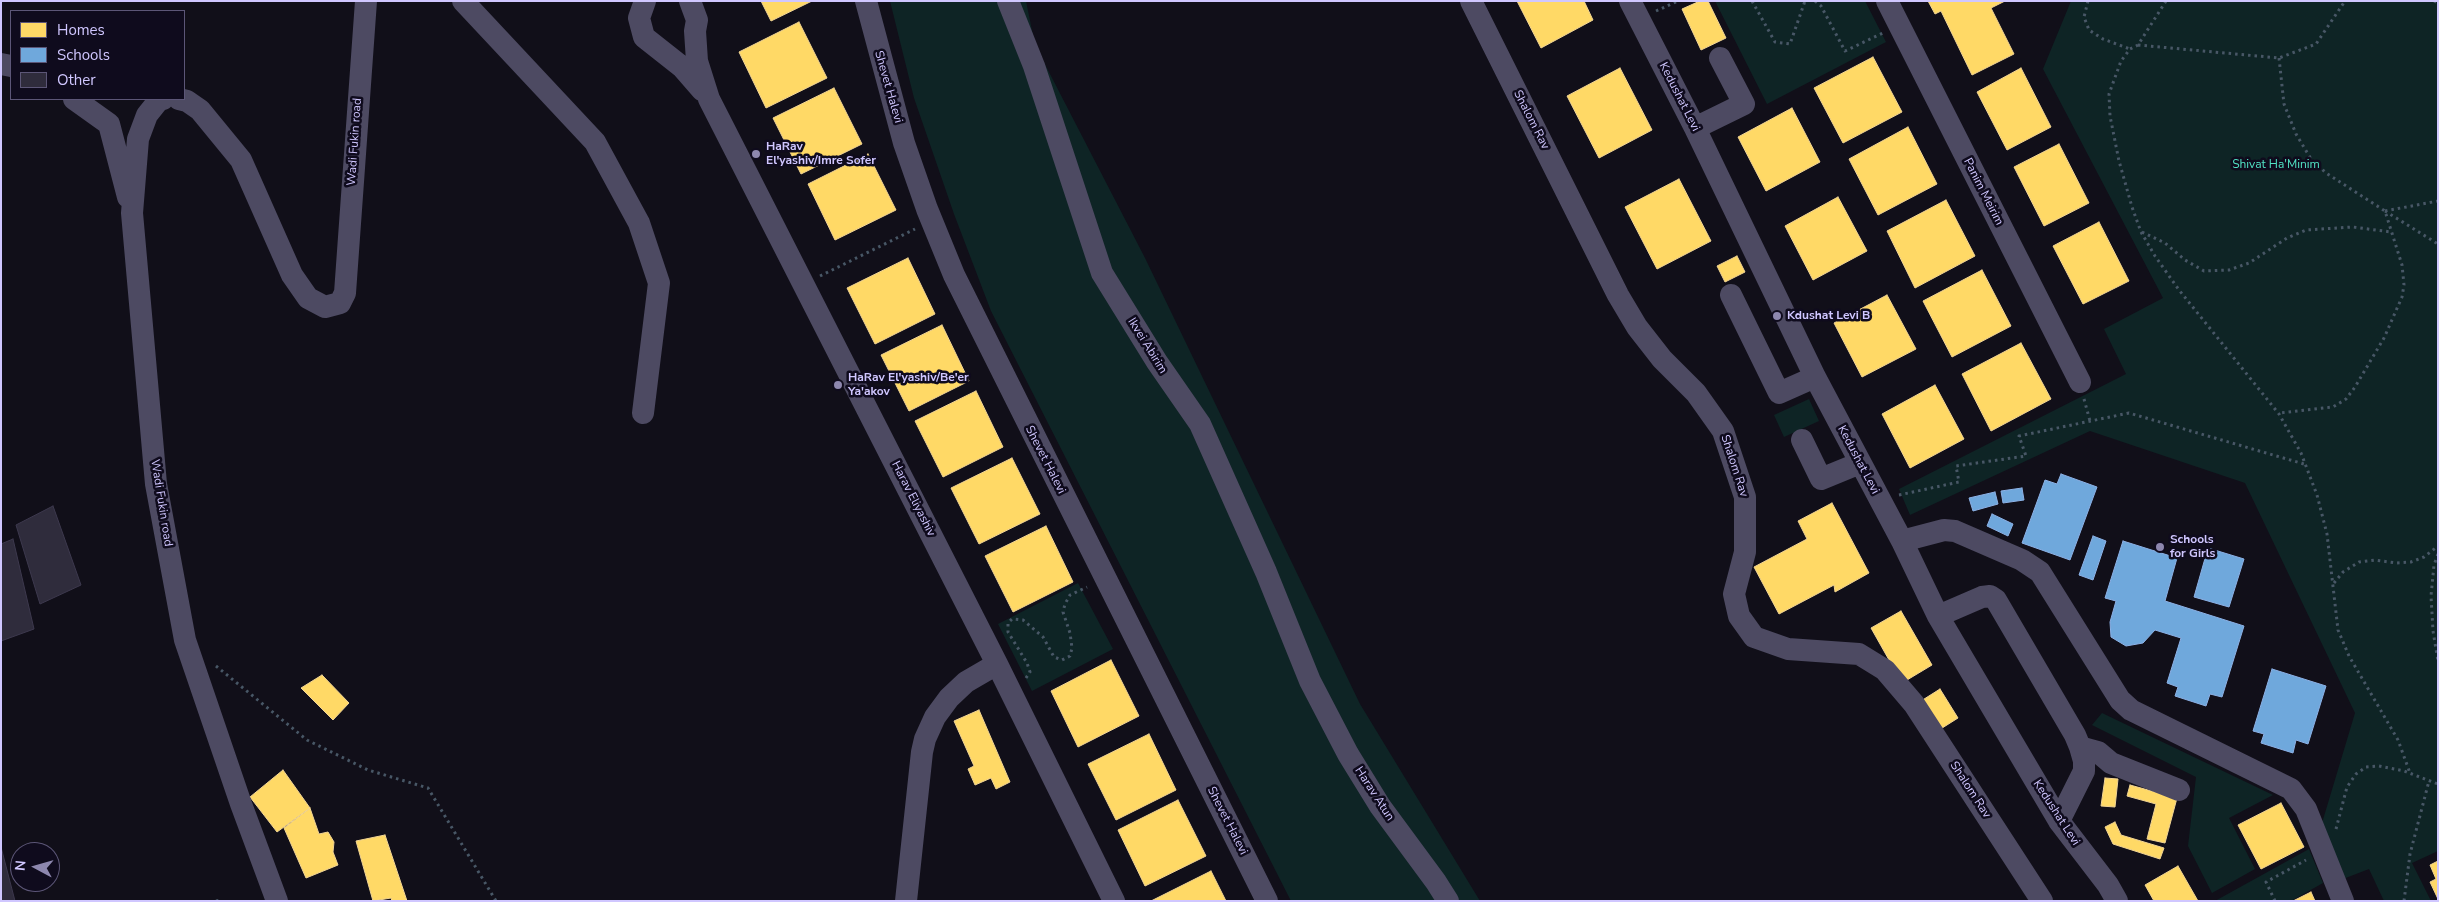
<!DOCTYPE html>
<html>
<head>
<meta charset="utf-8">
<style>
	body { margin:0 }
	#map { position:relative; width:2439px; height:902px; overflow:hidden; background:#110f19; font-family:"Nunito Sans",sans-serif }
	canvas { display:block }
	.frame { position:absolute; inset:0; border:2px solid #d0c7ff; pointer-events:none }
	.legend { position:absolute; left:10px; top:10px; width:175px; height:90px; box-sizing:border-box; background:#0f0b1d; border:1px solid #5c5677; margin:0; padding:6px 9px; list-style:none; font-size:15px; color:#d0c7ff }
	.legend li { display:flex; align-items:center; gap:10px; height:25px }
	.legend b { width:25px; border:1px solid #5c5677 }
	.north { position:absolute; left:10px; top:842px; width:50px; height:50px; box-sizing:border-box; background:#0f0b1d; border:1px solid #5c5677; border-radius:50%; rotate:276deg; font-size:14px; font-weight:700; line-height:20px; text-align:center; color:#d0c7ff }
	.north::after { content:''; display:block; margin:auto; width:18px; height:22px; background:#8d87ae; clip-path:polygon(50% 0,100% 100%,50% 72%,0 100%) }
</style>
</head>
<body>
<div id="map">
<canvas width="2439" height="902"></canvas>
<div class="frame"></div>
<ul class="legend">
<li><b style="height:14px;background:#ffd966"></b>Homes</li>
<li><b style="height:14px;background:#6fa8dc"></b>Schools</li>
<li><b style="height:14px;background:#2f2c3c"></b>Other</li>
</ul>
<div class="north">N</div>
</div>
<script>
const g = document.querySelector('canvas').getContext('2d');
g.lineJoin = 'round';
function paint(path, color) { g.fillStyle = color; g.fill(path, 'evenodd'); }
const shape = rows => new Path2D(rows.map(r => 'M' + r).join(''));
function trace(path, color, width, dash) { g.strokeStyle = color; g.lineWidth = width; g.lineCap = dash ? 'butt' : 'round'; g.setLineDash(dash || []); g.stroke(path); }
function write(font, color, halo, rows, align = 'center') {
  g.font = font + ' "Nunito Sans",sans-serif'; g.lineWidth = 5; g.setLineDash([]); g.textBaseline = 'middle'; g.strokeStyle = halo; g.fillStyle = color; for (const [text, x, y, turn = 0] of rows) {
    g.save(); g.translate(x, y); g.rotate((+turn || 0) * Math.PI / 180); g.textAlign = isNaN(turn) ? turn : align; if (halo) g.strokeText(text, 0, 0); g.fillText(text, 0, 0); g.restore();
  }
}
const green = shape([
	[890,1,1026,1,1035,45,1145,258,1360,704,1480,901,1291,901,991,311,954,214,914,98],
	[1715,1,1865,1,1886,42,1767,104],
	[2071,1,2438,1,2438,851,2412,863,2431,901,2384,901,2369,869,2343,879,2322,823,2355,713,2245,483,2090,431,1910,515,1899,489,2126,374,2104,329,2163,298,2043,69],
	[1809,399,1819,421,1784,437,1774,415],
	[1078,583,1113,649,1032,691,998,624],
	[2102,713,2273,795,2229,818,2255,869,2212,893,2188,846,2196,777,2092,725],
	[2309,849,2323,883,2291,901,2215,901]
]);
const homes = shape([
	[761,1,812,1,771,21,761,1],
	[1517,1,1584,1,1593,20,1541,48,1517,1],
	[1700,1,1708,1,1726,38,1701,50,1682,9,1700,1],
	[1928,1,2005,1,1991,8,2014,54,1972,75,1941,11,1935,14,1928,1],
	[799,22,827,78,766,108,739,52,799,22],
	[1873,57,1902,112,1843,143,1814,88,1873,57],
	[1620,68,1652,130,1599,158,1567,96,1620,68],
	[2021,68,2051,127,2007,150,1977,92,2021,68],
	[834,88,862,144,801,174,773,118,834,88],
	[1792,108,1820,162,1766,191,1738,137,1792,108],
	[1908,127,1937,184,1878,215,1849,159,1908,127],
	[2059,144,2089,203,2044,226,2014,167,2059,144],
	[868,154,896,210,835,240,808,184,868,154],
	[1679,179,1711,241,1657,269,1625,207,1679,179],
	[1838,197,1867,251,1813,280,1785,226,1838,197],
	[1946,200,1975,256,1915,288,1887,231,1946,200],
	[2099,222,2129,281,2083,304,2053,246,2099,222],
	[1737,256,1745,272,1725,282,1717,266,1737,256],
	[908,258,935,314,875,344,847,288,908,258],
	[1982,270,2011,326,1952,357,1923,301,1982,270],
	[1887,295,1916,349,1862,377,1834,323,1887,295],
	[942,325,969,381,909,411,881,355,942,325],
	[2021,343,2051,399,1991,431,1962,374,2021,343],
	[1935,385,1964,439,1910,468,1882,414,1935,385],
	[976,391,1003,447,943,477,915,421,976,391],
	[1012,458,1040,514,979,544,951,488,1012,458],
	[1832,503,1869,573,1835,592,1834,585,1779,614,1754,567,1807,539,1798,521,1832,503],
	[1046,526,1073,582,1013,612,985,556,1046,526],
	[1901,611,1932,665,1902,683,1871,628,1901,611],
	[1111,660,1139,716,1078,747,1051,691,1111,660],
	[322,675,349,703,333,720,301,688,322,675],
	[1940,689,1958,718,1939,730,1921,701,1940,689],
	[979,710,1010,782,996,789,991,778,975,785,968,769,974,766,954,721,979,710],
	[1149,734,1176,790,1116,820,1088,764,1149,734],
	[283,770,310,808,277,832,250,797,283,770],
	[2105,778,2118,779,2115,807,2101,806,2105,778],
	[2130,785,2177,798,2165,843,2147,839,2156,804,2127,796,2130,785],
	[1178,800,1206,856,1145,886,1118,830,1178,800],
	[2281,803,2304,847,2261,869,2238,825,2281,803],
	[310,808,319,834,328,832,334,842,333,852,338,865,306,878,284,828,310,808],
	[2115,822,2121,835,2164,848,2160,859,2113,844,2105,827,2115,822],
	[385,835,407,901,392,901,391,898,373,901,356,841,385,835],
	[2438,861,2438,899,2430,882,2436,879,2430,865,2438,861],
	[2178,866,2198,901,2154,901,2145,885,2178,866],
	[1211,871,1226,901,1151,901,1211,871],
	[2311,892,2315,901,2293,901,2311,892]
]);
const schools = shape([
	[2061,474,2097,487,2070,560,2022,543,2045,480,2057,484,2061,474],
	[2022,488,2024,500,2003,503,2001,491,2022,488],
	[1995,492,1998,504,1973,511,1969,498,1995,492],
	[1992,514,2013,524,2008,536,1987,526,1992,514],
	[2093,536,2106,541,2093,580,2079,575,2093,536],
	[2123,541,2177,558,2165,601,2244,626,2222,697,2210,694,2206,706,2175,696,2178,687,2167,683,2181,638,2155,630,2143,643,2126,646,2111,637,2110,622,2116,601,2105,598,2123,541],
	[2208,548,2244,559,2229,607,2194,597,2208,548],
	[2272,669,2326,686,2308,744,2296,740,2293,753,2261,743,2264,734,2253,731,2272,669]
]);
const building = shape([
	[53,506,81,585,40,604,16,525,53,506],
	[13,539,34,629,1,641,1,544,13,539],
	[1,847,15,901,1,901,1,847]
]);
const path = shape([
	[1752,1,1775,42,1790,44,1805,1],
	[1815,1,1821,6,1845,51,1883,33],
	[2088,1,2084,17,2089,30,2103,39,2130,49],
	[2166,1,2138,45,2130,49,2121,61,2109,94,2110,116,2119,161,2132,207,2141,232,2155,256,2179,290,2279,414,2301,453,2317,495,2327,534,2338,630,2349,656,2398,740,2410,773],
	[2434,1,2438,3],
	[1656,11,1678,1],
	[2138,45,2279,58,2316,44,2345,1],
	[2279,58,2284,104,2296,134,2311,159,2326,173,2385,211,2402,265,2404,285,2402,297,2384,338,2355,387,2346,399,2333,407,2279,413],
	[2385,211,2438,244],
	[2385,211,2438,201],
	[2142,232,2165,243,2185,260,2204,271,2229,270,2249,263,2287,238,2306,230,2353,227,2391,232],
	[820,276,915,229],
	[2084,399,2090,421],
	[1899,495,1959,482,1956,466,2026,456,2019,436,2129,413,2304,464],
	[2438,554,2434,565,2431,596,2433,631,2438,661],
	[2334,583,2343,572,2359,562,2375,560,2396,563,2411,562,2424,557,2438,546],
	[216,666,307,740,368,770,428,788,496,901],
	[1026,678,1030,672,1027,663,1008,632,1008,623,1012,619,1023,620,1043,637,1054,657,1062,660,1070,656,1072,648,1070,633,1063,612,1065,604,1070,595,1087,587],
	[2336,829,2347,787,2356,774,2366,767,2379,766,2404,771,2438,784],
	[216,901,221,900],
	[2275,901,2266,882,2306,860],
	[2404,901,2410,854,2429,781]
]);
const minor = shape([
	[463,1,595,142,639,223,659,283,643,413],
	[645,1,639,18,644,37,682,67,702,90],
	[690,1,697,20,695,31,697,61,709,99,997,664,1114,901],
	[866,1,904,143,927,209,954,275,1267,901],
	[1008,1,1034,66,1102,273,1157,362,1200,424,1266,572,1310,681,1348,754,1380,806,1436,882,1448,901],
	[1471,1,1618,295,1637,327,1662,359,1696,393,1723,431,1745,497,1745,552,1734,594,1739,616,1754,637,1788,649,1859,654,1885,670,1914,704,2042,901],
	[1630,1,1695,128,1815,377,1902,541,1938,616,2059,821,2108,885,2117,901],
	[1887,1,2080,382],
	[1,64,11,66],
	[74,99,109,124,128,197],
	[163,99,159,100,147,115,138,139,132,213,156,484,185,640,241,804,277,901],
	[179,99,187,101,200,110,241,160,292,275,308,298,325,307,340,303,345,293,366,1],
	[1695,128,1744,104,1720,58],
	[1731,295,1779,393,1815,377],
	[1802,440,1821,479,1860,463],
	[1902,541,1944,530,1955,531,2022,560,2040,572,2120,700,2131,710,2291,789,2306,809,2343,901],
	[1938,616,1982,597,1990,596,1996,600,2075,735,2080,747,2084,761,2084,771,2059,821],
	[2080,747,2098,752,2111,763,2179,790],
	[906,901,922,752,925,739,935,717,949,698,966,682,997,664]
]);
const markers = [
	[756,154,5,"#8d87ae"],
	[1777,316,5,"#8d87ae"],
	[838,385,5,"#8d87ae"],
	[2160,547,5,"#8d87ae"]
];
const streetNames = [
	["Shevet Halevi",888,87,74],
	["Kedushat Levi",1679,97,63],
	["Shalom Rav",1531,120,63],
	["Wadi Fukin road",355,142,-86],
	["Panim Meirim",1983,192,63],
	["Ikvei Abirim",1147,346,58],
	["Shevet Halevi",1045,460,63],
	["Kedushat Levi",1858,460,62],
	["Shalom Rav",1734,466,72],
	["Harav Eliyashiv",913,499,63],
	["Wadi Fukin road",161,503,81],
	["Shalom Rav",1970,790,57],
	["Harav Atun",1374,794,57],
	["Kedushat Levi",2056,813,57],
	["Shevet Halevi",1227,821,63]
];
const poiNames = [
	["HaRav",766,147],
	["El'yashiv/Imre Sofer",766,161],
	["Kdushat Levi B",1787,316],
	["HaRav El'yashiv/Be'er",848,378],
	["Ya'akov",848,392],
	["Schools",2170,540],
	["for Girls",2170,554]
];
const parkNames = [
	["Shivat Ha'Minim",2276,165]
];
paint(green, '#0e2425');
paint(homes, '#ffd966');
trace(homes, '#f1d494', 1);
paint(schools, '#6fa8dc');
trace(schools, '#8cb1e6', 1);
paint(building, '#2f2c3c');
trace(building, '#3d394e', 1);
trace(path, '#485766', 3, [2.5, 4]);
trace(minor, '#4d4a62', 22);
for (const [x, y, r, color] of markers) { const dot = new Path2D(); dot.arc(x, y, r, 0, 2 * Math.PI); g.fillStyle = color; g.fill(dot); trace(dot, '#0f0b1d', 2); }
write('12px', '#d0c7ff', '#0f0b1d', streetNames);
write('bold 12px', '#d0c7ff', '#0f0b1d', poiNames, 'left');
write('12px', '#51e1c4', '#0f0b1d', parkNames);
</script>
</body>
</html>
